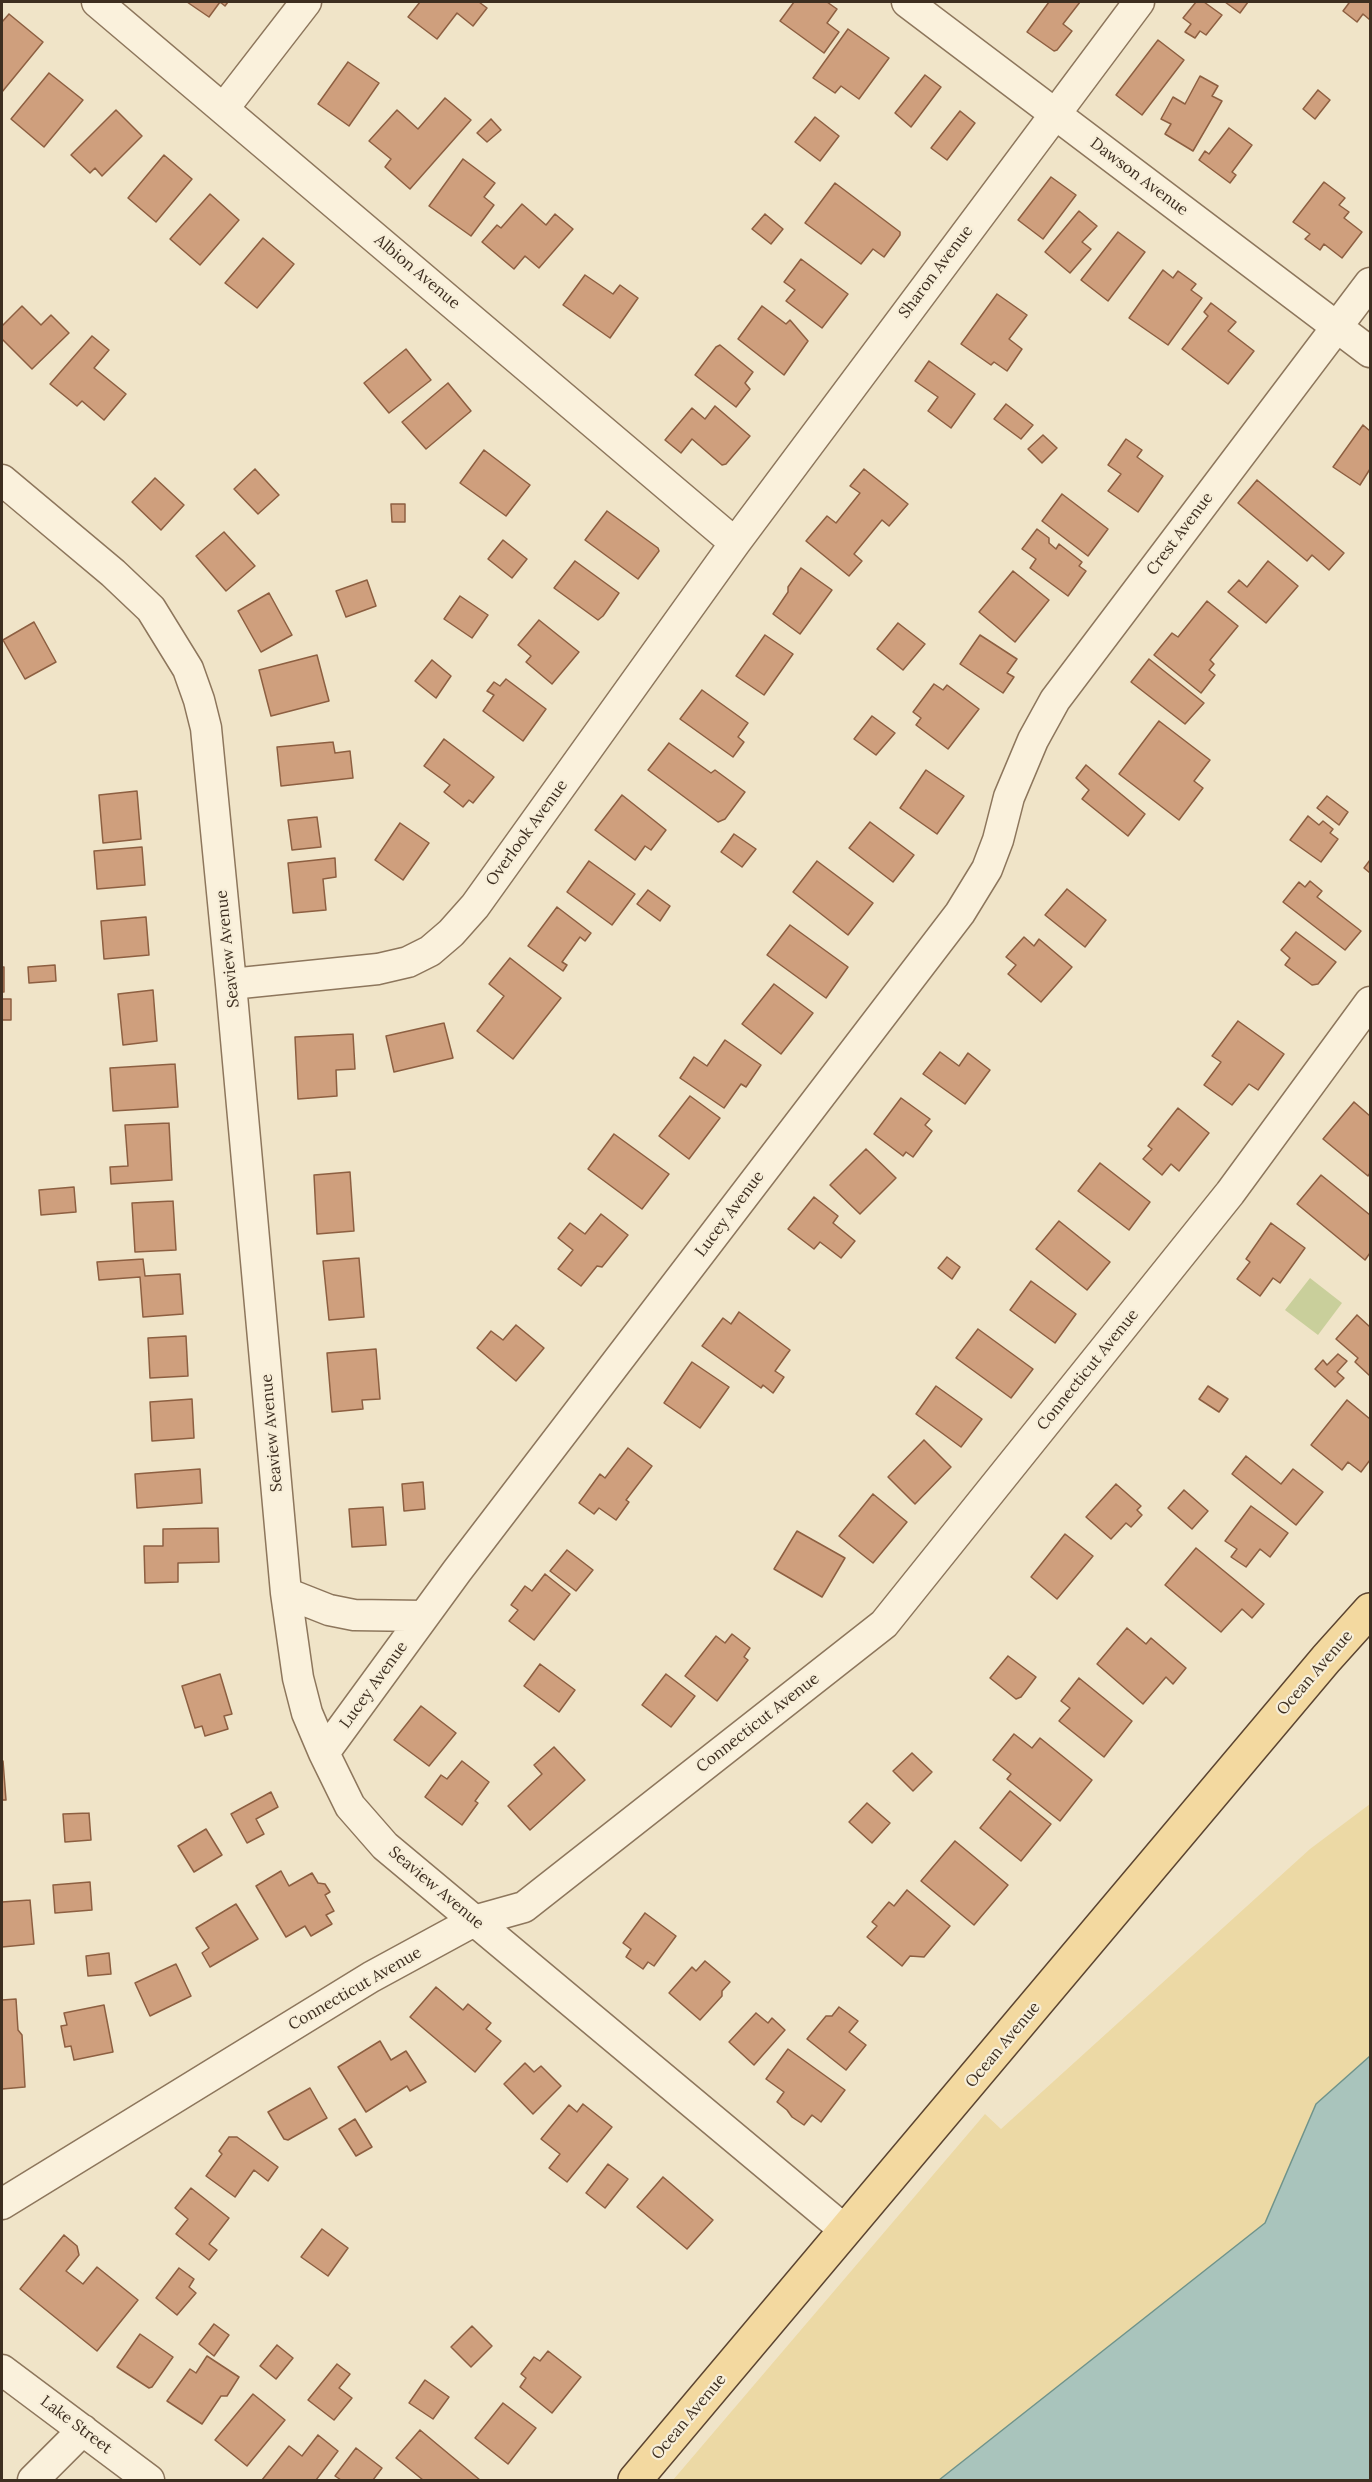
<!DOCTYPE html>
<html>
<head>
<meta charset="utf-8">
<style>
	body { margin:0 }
	#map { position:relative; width:1372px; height:2482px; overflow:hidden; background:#f0e4c8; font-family:Lora,serif }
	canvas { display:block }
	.frame { position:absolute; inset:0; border:3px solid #3d2e20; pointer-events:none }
</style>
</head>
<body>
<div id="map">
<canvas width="1372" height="2482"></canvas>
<div class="frame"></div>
</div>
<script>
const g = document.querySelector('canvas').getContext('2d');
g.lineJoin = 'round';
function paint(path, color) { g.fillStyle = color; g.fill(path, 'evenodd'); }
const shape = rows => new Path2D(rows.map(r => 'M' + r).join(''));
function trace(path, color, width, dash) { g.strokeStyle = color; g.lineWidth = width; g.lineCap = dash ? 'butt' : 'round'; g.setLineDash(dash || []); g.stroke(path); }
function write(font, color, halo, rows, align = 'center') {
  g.font = font + ' Lora,serif'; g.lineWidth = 4.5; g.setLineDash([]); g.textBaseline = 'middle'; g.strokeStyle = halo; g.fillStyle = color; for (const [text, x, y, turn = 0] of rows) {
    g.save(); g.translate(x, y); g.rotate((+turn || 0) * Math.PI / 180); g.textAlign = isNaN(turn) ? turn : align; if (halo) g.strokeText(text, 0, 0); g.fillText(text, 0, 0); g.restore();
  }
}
const green = shape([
	[1310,1278,1342,1303,1318,1335,1285,1310]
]);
const sand = shape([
	[1370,1804,1370,2056,1316,2104,1265,2223,939,2480,673,2480,985,2114,1001,2129,1310,1849]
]);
const water = shape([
	[1370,2056,1370,2480,939,2480,1265,2223,1316,2104,1370,2056]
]);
const building = shape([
	[187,2,228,2,225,6,220,2,209,17,187,2],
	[420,2,479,2,487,8,473,26,457,13,437,39,408,17,420,2],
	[794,2,827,2,837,9,827,23,839,32,824,53,780,21,794,2],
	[1049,2,1080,2,1063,24,1072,31,1057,50,1054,51,1027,32,1049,2],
	[1196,2,1204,2,1222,15,1206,35,1200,31,1195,38,1185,32,1191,24,1183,18,1196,2],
	[1225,2,1248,2,1240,13,1225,2],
	[1347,2,1370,2,1370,20,1363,14,1357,22,1343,11,1349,3,1347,2],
	[9,14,43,42,2,92,2,22,9,14],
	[848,29,889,58,859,99,841,86,835,93,813,78,848,29],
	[1158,40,1184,60,1142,115,1116,95,1158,40],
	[348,62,379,83,349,126,318,104,348,62],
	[49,73,83,100,44,147,11,119,49,73],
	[925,75,941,87,911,127,895,113,925,75],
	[1200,76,1218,86,1212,96,1222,101,1193,151,1165,134,1171,124,1161,119,1173,97,1185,104,1200,76],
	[1318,90,1330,100,1315,119,1303,109,1318,90],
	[445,98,471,120,410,189,385,167,391,159,369,141,397,110,418,129,445,98],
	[116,110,142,136,102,176,95,168,90,173,71,155,116,110],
	[960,111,975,123,947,160,931,148,960,111],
	[815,117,839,136,820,161,795,142,815,117],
	[491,119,501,130,487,142,477,133,491,119],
	[1229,128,1252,145,1232,172,1236,175,1230,183,1199,160,1205,151,1209,154,1229,128],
	[164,155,192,179,156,222,128,198,164,155],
	[463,159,495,183,484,197,494,205,471,236,429,206,463,159],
	[1051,177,1076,195,1043,239,1018,220,1051,177],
	[1324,182,1345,198,1339,205,1349,212,1344,218,1362,232,1342,258,1324,244,1320,250,1305,239,1310,234,1293,222,1324,182],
	[835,183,900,232,900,235,884,257,873,249,861,264,805,223,835,183],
	[210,194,239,220,200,265,170,239,210,194],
	[522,204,546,225,555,214,573,229,539,268,525,256,514,269,482,242,497,225,501,228,522,204],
	[1079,211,1097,226,1082,242,1091,249,1070,273,1045,252,1079,211],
	[765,214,783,229,771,244,752,229,765,214],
	[1118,232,1145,252,1108,301,1081,280,1118,232],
	[263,238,294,264,257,308,225,283,263,238],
	[801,259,848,294,822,328,786,301,795,290,784,282,801,259],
	[1163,270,1173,278,1178,271,1196,284,1191,290,1202,298,1168,345,1129,318,1163,270],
	[585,275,613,294,620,285,638,298,610,338,563,305,585,275],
	[997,294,1027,315,1009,339,1022,349,1007,371,994,362,991,365,961,344,997,294],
	[1211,303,1236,322,1228,331,1254,351,1228,384,1182,349,1208,316,1204,312,1211,303],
	[22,306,41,325,51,315,69,333,32,369,2,339,2,326,22,306],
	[762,306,786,324,790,320,808,341,784,375,738,339,762,306],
	[92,336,109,350,94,368,126,394,104,420,82,401,77,406,50,384,92,336],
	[720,345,753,372,745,383,750,389,736,407,695,375,716,347,720,345],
	[406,349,431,380,389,413,364,383,406,349],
	[929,361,975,394,951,428,928,411,938,397,915,381,929,361],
	[448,383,471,411,426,449,402,422,448,383],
	[1006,404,1033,425,1021,439,994,419,1006,404],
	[715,406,750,436,726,464,722,465,692,439,681,453,665,440,692,408,705,419,715,406],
	[1363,425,1370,431,1370,469,1360,485,1333,467,1363,425],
	[1043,435,1057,448,1042,463,1028,449,1043,435],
	[1126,439,1142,450,1137,457,1163,476,1138,512,1108,491,1121,474,1108,465,1126,439],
	[484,450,530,485,506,516,460,483,484,450],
	[255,469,279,495,258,514,234,489,255,469],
	[864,469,908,504,889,526,882,520,854,554,862,561,849,576,806,541,827,516,836,523,860,493,850,486,864,469],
	[155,478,184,505,161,530,132,502,155,478],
	[1257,480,1344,553,1329,570,1312,555,1307,561,1238,503,1257,480],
	[1062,494,1108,529,1088,556,1042,521,1062,494],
	[391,504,405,504,405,522,392,522,391,504],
	[607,511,658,548,659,551,638,579,585,540,607,511],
	[1037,529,1049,538,1049,543,1056,549,1059,544,1082,562,1079,566,1086,571,1068,596,1030,568,1036,559,1022,549,1037,529],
	[224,532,255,566,226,591,196,556,224,532],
	[503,540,527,559,512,578,488,559,503,540],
	[575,561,619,593,603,616,598,620,554,588,575,561],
	[1268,561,1298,586,1266,623,1228,592,1239,580,1247,587,1268,561],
	[801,568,832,590,800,634,773,614,788,592,788,587,801,568],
	[1013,571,1049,600,1015,642,979,612,1013,571],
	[367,580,376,606,346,617,336,591,367,580],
	[269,593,292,635,261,652,238,611,269,593],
	[460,596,488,615,472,638,444,619,460,596],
	[1207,601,1238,626,1210,660,1214,664,1209,670,1215,675,1201,693,1154,655,1172,633,1178,637,1207,601],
	[539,620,579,652,552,684,526,662,531,656,518,645,539,620],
	[34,622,56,662,25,679,3,640,34,622],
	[898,623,925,644,903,670,877,649,898,623],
	[765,635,793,654,764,695,736,676,765,635],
	[980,635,1017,659,1007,673,1014,677,1003,693,960,664,980,635],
	[317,655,329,701,271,716,259,670,317,655],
	[1149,659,1204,703,1185,724,1131,682,1149,659],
	[432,660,451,676,436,698,415,681,432,660],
	[506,679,546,709,523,741,483,711,494,695,487,691,494,682,500,686,506,679],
	[934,684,943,690,947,685,979,709,948,749,916,725,921,718,913,712,934,684],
	[702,690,748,723,738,737,744,742,733,757,680,719,702,690],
	[872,716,895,733,876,755,854,739,872,716],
	[1159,721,1210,760,1194,781,1203,788,1179,820,1119,774,1159,721],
	[444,739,494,777,473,803,469,800,463,807,444,792,450,785,424,766,444,739],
	[333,742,335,753,350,751,353,778,281,786,277,747,333,742],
	[669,743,711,773,715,770,745,792,725,819,718,822,648,770,669,743],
	[1086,765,1145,814,1128,836,1082,799,1089,790,1076,778,1086,765],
	[926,770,964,796,937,834,900,808,926,770],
	[137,791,141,839,103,843,99,795,137,791],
	[622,795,666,830,651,850,645,846,635,860,595,830,622,795],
	[1327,796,1348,812,1339,825,1317,808,1327,796],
	[1308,816,1319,825,1323,821,1333,829,1330,833,1338,839,1321,862,1290,840,1308,816],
	[317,817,321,847,292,850,288,820,317,817],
	[870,822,914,855,893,882,849,848,870,822],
	[400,823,429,843,403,880,375,860,400,823],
	[734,834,756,849,742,867,721,852,734,834],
	[142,847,145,885,97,889,94,851,142,847],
	[335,858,336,877,323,879,326,910,293,913,288,863,335,858],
	[1370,860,1370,873,1364,868,1370,860],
	[589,861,635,894,612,925,567,892,589,861],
	[817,861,873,903,848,935,793,892,817,861],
	[1310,881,1322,891,1317,897,1361,931,1345,950,1283,902,1299,882,1305,887,1310,881],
	[1067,889,1106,920,1085,947,1045,915,1067,889],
	[648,890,670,906,660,921,637,904,648,890],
	[557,907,591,933,585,941,580,937,562,962,567,965,563,971,528,946,557,907],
	[146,917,149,955,104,959,101,921,146,917],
	[790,925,848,967,826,998,767,955,790,925],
	[1296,932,1336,962,1318,984,1312,985,1285,965,1290,958,1281,950,1296,932],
	[1024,937,1034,946,1039,939,1072,967,1041,1002,1008,974,1016,965,1006,957,1024,937],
	[510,958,561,998,513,1059,477,1031,504,996,489,984,510,958],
	[55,965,56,981,29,983,28,967,55,965],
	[2,967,4,967,4,992,2,992,2,967],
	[774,984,813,1013,781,1054,742,1024,774,984],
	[153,990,157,1041,123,1045,118,994,153,990],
	[2,999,11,999,11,1020,2,1020,2,999],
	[1238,1021,1284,1054,1258,1090,1249,1084,1232,1105,1204,1085,1221,1062,1212,1056,1238,1021],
	[444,1023,453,1058,394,1072,386,1036,444,1023],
	[353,1034,355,1069,336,1070,337,1096,298,1099,295,1037,353,1034],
	[725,1040,761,1065,746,1087,741,1084,724,1108,680,1078,694,1057,707,1066,725,1040],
	[940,1052,959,1066,968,1053,990,1070,965,1104,923,1074,940,1052],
	[175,1064,178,1107,113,1111,110,1068,175,1064],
	[690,1096,720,1118,689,1159,659,1136,690,1096],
	[901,1098,930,1119,925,1125,932,1131,913,1157,906,1152,903,1156,874,1134,901,1098],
	[1354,1102,1370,1116,1370,1173,1368,1176,1323,1139,1354,1102],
	[1178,1108,1209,1133,1179,1171,1171,1164,1162,1175,1143,1159,1152,1149,1148,1146,1178,1108],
	[169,1123,172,1180,111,1184,110,1167,128,1166,125,1125,169,1123],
	[614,1134,669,1174,642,1209,588,1169,614,1134],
	[866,1149,896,1178,860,1214,830,1185,866,1149],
	[1100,1163,1150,1202,1129,1230,1078,1191,1100,1163],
	[350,1172,354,1231,317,1234,314,1175,350,1172],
	[1321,1175,1370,1215,1370,1253,1365,1260,1297,1204,1321,1175],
	[74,1187,76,1212,41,1215,39,1190,74,1187],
	[814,1197,838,1216,833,1223,855,1241,841,1258,820,1242,814,1249,788,1229,814,1197],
	[173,1201,176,1250,135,1252,132,1203,173,1201],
	[601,1214,628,1235,602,1267,597,1266,581,1286,558,1269,573,1250,558,1238,570,1223,585,1234,601,1214],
	[1059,1221,1110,1262,1087,1290,1036,1249,1059,1221],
	[1271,1223,1305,1248,1280,1283,1273,1278,1260,1296,1237,1279,1250,1262,1246,1259,1271,1223],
	[947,1257,960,1267,952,1279,938,1268,947,1257],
	[359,1258,364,1317,329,1320,323,1261,359,1258],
	[143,1259,145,1276,180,1274,183,1314,143,1317,140,1277,99,1280,97,1262,143,1259],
	[1031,1281,1076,1314,1055,1343,1010,1310,1031,1281],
	[739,1312,790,1350,775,1371,784,1377,773,1393,763,1385,761,1388,702,1346,723,1318,731,1324,739,1312],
	[1357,1315,1370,1327,1370,1376,1355,1362,1358,1358,1336,1339,1357,1315],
	[516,1325,544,1348,516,1381,477,1348,491,1331,503,1340,516,1325],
	[978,1329,1033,1369,1011,1398,956,1358,978,1329],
	[186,1336,188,1376,150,1378,148,1338,186,1336],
	[376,1349,380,1399,362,1400,363,1409,332,1412,327,1353,376,1349],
	[1338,1354,1347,1361,1337,1372,1344,1378,1335,1387,1315,1369,1323,1360,1327,1365,1338,1354],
	[692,1362,729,1387,700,1428,664,1403,692,1362],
	[936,1386,982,1419,961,1447,916,1414,936,1386],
	[1208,1386,1228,1399,1219,1412,1199,1399,1208,1386],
	[192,1399,194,1438,152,1441,150,1402,192,1399],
	[1347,1400,1370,1419,1370,1460,1361,1472,1348,1462,1342,1470,1311,1445,1347,1400],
	[924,1440,951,1467,915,1504,888,1477,924,1440],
	[628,1448,652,1466,626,1500,629,1502,616,1520,599,1508,594,1514,579,1503,600,1474,605,1478,628,1448],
	[1246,1456,1281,1484,1293,1469,1323,1492,1296,1525,1232,1474,1246,1456],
	[200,1469,202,1503,137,1508,135,1474,200,1469],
	[423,1482,425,1509,404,1511,402,1484,423,1482],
	[1116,1484,1141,1506,1137,1510,1142,1515,1131,1527,1126,1523,1111,1539,1086,1517,1116,1484],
	[1184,1490,1208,1511,1192,1529,1168,1508,1184,1490],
	[873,1494,907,1522,873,1563,839,1536,873,1494],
	[1251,1506,1288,1533,1270,1557,1260,1549,1246,1567,1231,1557,1237,1549,1225,1541,1251,1506],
	[383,1507,386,1545,352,1547,349,1509,383,1507],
	[218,1528,219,1562,178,1563,178,1582,145,1583,144,1546,163,1546,163,1529,218,1528],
	[797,1531,845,1558,822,1597,774,1569,797,1531],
	[1065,1534,1093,1556,1057,1599,1031,1577,1065,1534],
	[1196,1548,1264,1604,1252,1618,1242,1609,1221,1632,1165,1585,1196,1548],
	[567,1550,593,1570,576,1591,550,1571,567,1550],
	[545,1574,570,1594,534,1640,509,1621,518,1610,511,1605,525,1586,532,1591,545,1574],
	[1127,1628,1146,1644,1151,1638,1186,1668,1173,1684,1166,1677,1143,1704,1097,1664,1127,1628],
	[732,1634,750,1648,744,1657,748,1660,717,1701,685,1676,716,1636,725,1643,732,1634],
	[1008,1656,1036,1677,1021,1697,1016,1699,990,1678,1008,1656],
	[540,1664,575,1690,559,1712,524,1686,540,1664],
	[220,1674,232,1714,224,1716,228,1729,205,1736,202,1726,195,1728,182,1686,220,1674],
	[666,1674,695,1696,671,1727,642,1705,666,1674],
	[1079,1678,1132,1721,1104,1757,1059,1721,1070,1708,1061,1701,1079,1678],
	[421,1706,456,1733,429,1766,394,1740,421,1706],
	[1014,1734,1032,1748,1040,1738,1092,1780,1060,1821,1007,1779,1011,1774,993,1760,1014,1734],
	[554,1747,585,1780,530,1830,508,1806,542,1774,534,1765,554,1747],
	[912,1753,932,1772,913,1791,893,1771,912,1753],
	[2,1761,3,1761,6,1800,2,1800,2,1761],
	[462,1761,489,1782,475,1801,478,1803,462,1825,425,1797,441,1775,447,1779,462,1761],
	[1010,1791,1051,1824,1021,1861,980,1828,1010,1791],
	[271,1792,278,1807,256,1819,264,1834,247,1843,231,1814,271,1792],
	[867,1803,890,1823,872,1843,849,1822,867,1803],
	[89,1813,91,1840,65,1842,63,1814,89,1813],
	[206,1829,222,1855,194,1872,178,1846,206,1829],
	[955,1841,1008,1885,974,1925,921,1881,955,1841],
	[281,1871,289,1886,312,1873,318,1883,325,1884,330,1892,325,1895,334,1911,326,1915,332,1924,311,1936,305,1926,286,1937,256,1886,281,1871],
	[90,1882,92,1910,55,1913,53,1885,90,1882],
	[907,1890,950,1926,924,1957,910,1956,902,1966,867,1937,877,1926,872,1922,889,1902,894,1906,907,1890],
	[30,1900,34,1944,2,1947,2,1902,30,1900],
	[236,1904,258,1939,210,1967,202,1953,209,1948,196,1928,236,1904],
	[645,1913,676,1936,654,1966,648,1962,643,1969,626,1957,631,1949,623,1943,645,1913],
	[109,1953,111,1974,88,1976,86,1956,109,1953],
	[705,1961,730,1982,722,1991,722,1996,700,2020,669,1993,692,1967,696,1971,705,1961],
	[176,1964,191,1996,150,2016,135,1983,176,1964],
	[436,1987,463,2010,468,2004,491,2023,486,2029,501,2041,475,2072,410,2017,436,1987],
	[16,1999,18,2030,22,2035,25,2087,2,2089,2,2000,16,1999],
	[104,2005,113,2052,74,2060,71,2046,65,2047,61,2026,67,2025,64,2013,104,2005],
	[839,2007,858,2021,849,2032,866,2045,846,2070,807,2039,826,2016,832,2016,839,2007],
	[756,2013,768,2023,772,2018,785,2030,754,2065,729,2042,756,2013],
	[380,2041,391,2060,406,2051,426,2082,410,2091,407,2086,366,2112,338,2067,380,2041],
	[788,2049,845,2090,821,2122,812,2115,804,2125,792,2117,787,2110,777,2102,784,2092,766,2079,788,2049],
	[525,2063,534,2072,541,2066,561,2086,533,2114,504,2084,525,2063],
	[310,2088,327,2118,288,2140,284,2139,268,2112,310,2088],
	[583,2104,612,2127,567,2182,549,2168,560,2154,541,2139,569,2105,577,2112,583,2104],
	[355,2119,372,2147,356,2156,339,2129,355,2119],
	[229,2137,237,2137,278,2167,268,2181,254,2170,235,2197,206,2176,222,2154,219,2151,229,2137],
	[608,2164,628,2179,605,2208,586,2193,608,2164],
	[663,2177,713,2220,687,2249,637,2207,663,2177],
	[191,2188,229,2218,209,2244,217,2250,209,2260,176,2234,188,2219,175,2208,191,2188],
	[322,2229,348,2248,328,2276,301,2257,322,2229],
	[64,2235,77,2246,79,2255,66,2271,83,2284,97,2267,138,2300,97,2351,20,2289,64,2235],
	[179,2268,194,2279,189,2287,196,2293,177,2315,156,2298,179,2268],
	[214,2324,229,2335,214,2356,199,2344,214,2324],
	[472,2326,492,2346,471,2367,451,2347,472,2326],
	[140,2334,173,2357,152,2387,149,2388,117,2367,140,2334],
	[277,2345,293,2358,276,2379,260,2366,277,2345],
	[548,2351,581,2377,552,2413,520,2387,526,2378,521,2374,534,2357,540,2361,548,2351],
	[207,2356,239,2377,227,2396,221,2396,202,2424,167,2401,190,2369,196,2373,207,2356],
	[337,2364,350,2374,339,2388,352,2398,334,2420,308,2400,337,2364],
	[425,2380,449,2397,433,2419,409,2403,425,2380],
	[253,2394,285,2420,247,2466,215,2440,253,2394],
	[503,2403,536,2428,508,2464,475,2438,503,2403],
	[420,2430,480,2480,423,2480,396,2458,420,2430],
	[318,2435,338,2451,316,2480,262,2480,289,2446,302,2456,318,2435],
	[356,2448,382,2468,373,2480,341,2480,335,2476,356,2448]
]);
const minor = shape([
	[97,2,735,543],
	[907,2,1370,352],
	[224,108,306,2],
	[2,480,113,573,151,609,188,669,199,700,206,728,231,984,286,1593,298,1678,307,1713,324,1753,350,1806,385,1846,846,2231],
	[231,984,378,969,408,962,430,951,451,933,475,906,735,543,1139,2],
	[286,1593,329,1610,354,1615,424,1616],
	[324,1753,457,1571,960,913,987,869,998,840,1009,797,1033,740,1055,700,1370,283],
	[2,2204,371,1977,474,1921,524,1907,884,1624,1230,1193,1370,1002],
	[2,2370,149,2480],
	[33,2480,83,2430]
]);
const major = shape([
	[635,2480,1326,1659,1370,1610]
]);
const streetNames = [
	["Dawson Avenue",1139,177,37],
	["Albion Avenue",417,272,40],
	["Sharon Avenue",936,272,-53],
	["Crest Avenue",1180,534,-53],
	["Overlook Avenue",527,833,-54],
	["Seaview Avenue",228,949,-96],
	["Lucey Avenue",730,1214,-53],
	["Connecticut Avenue",1088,1370,-51],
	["Seaview Avenue",272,1433,-95],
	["Ocean Avenue",1315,1673,-49],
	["Lucey Avenue",374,1685,-54],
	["Connecticut Avenue",758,1723,-38],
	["Seaview Avenue",436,1888,40],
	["Connecticut Avenue",355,1989,-30],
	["Ocean Avenue",1003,2045,-50],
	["Ocean Avenue",689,2417,-50],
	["Lake Street",76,2425,37]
];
paint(green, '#c9cf9b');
paint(sand, '#ecd9a5');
paint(water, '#a9c4bc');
trace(water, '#6f938a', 1.5);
paint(building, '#cf9f7d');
trace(building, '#8d5f41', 1.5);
trace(minor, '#8d765c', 33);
trace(major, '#5b4430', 36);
trace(minor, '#faf1dc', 30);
trace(major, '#f3d9a0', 33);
write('16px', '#3d2e20', '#f7eed8', streetNames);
</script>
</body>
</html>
